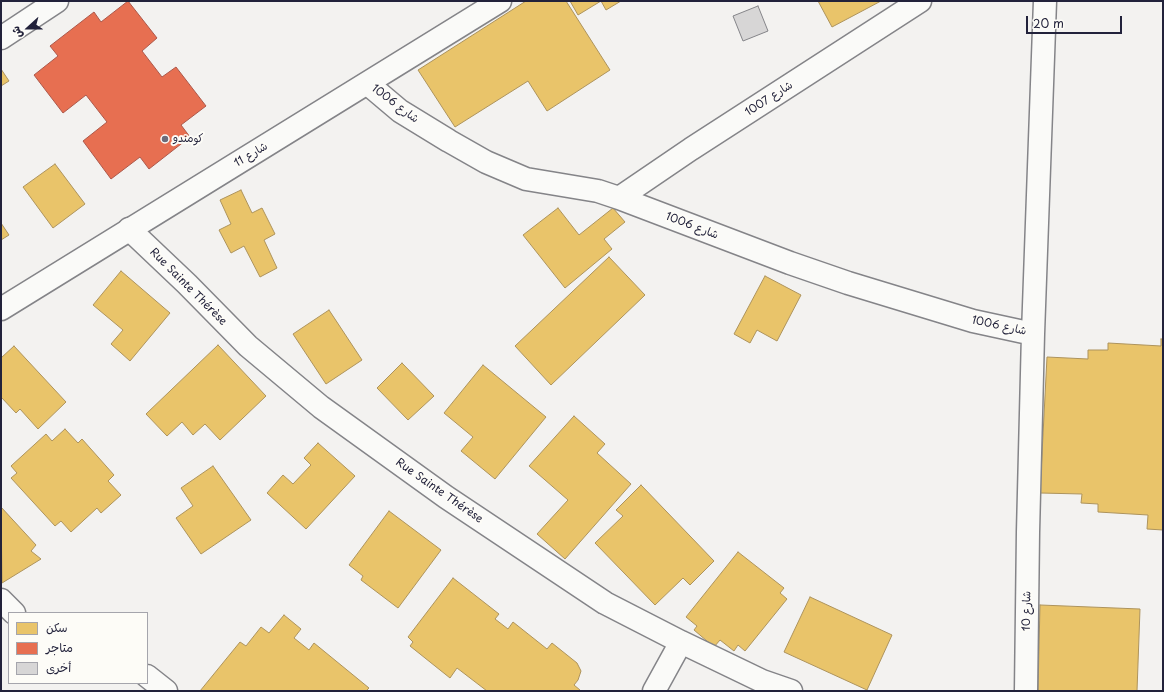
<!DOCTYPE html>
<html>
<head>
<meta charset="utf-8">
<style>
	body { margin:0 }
	#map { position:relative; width:1164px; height:692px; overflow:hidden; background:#f3f2f0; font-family:"Playpen Sans","Playpen Sans Arabic",sans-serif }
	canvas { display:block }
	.frame { position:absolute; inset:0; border:2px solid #22223b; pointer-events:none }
	.legend { position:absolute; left:8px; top:612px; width:140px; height:72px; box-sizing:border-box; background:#fdfcf7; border:1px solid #a5a5ac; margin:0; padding:5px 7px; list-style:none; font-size:12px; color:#22223b }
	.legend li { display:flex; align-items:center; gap:8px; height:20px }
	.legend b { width:20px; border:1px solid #a5a5ac }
	.north { position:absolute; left:8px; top:8px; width:40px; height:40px; -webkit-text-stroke:3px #fdfcf7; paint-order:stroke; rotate:249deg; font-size:11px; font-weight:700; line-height:16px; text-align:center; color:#22223b }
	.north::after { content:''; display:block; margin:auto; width:14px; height:18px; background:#22223b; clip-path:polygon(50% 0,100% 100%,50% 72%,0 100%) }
	.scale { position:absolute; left:1026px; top:16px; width:96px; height:18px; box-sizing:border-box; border:2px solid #22223b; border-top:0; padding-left:5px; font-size:12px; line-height:14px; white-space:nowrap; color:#22223b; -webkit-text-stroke:3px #fdfcf7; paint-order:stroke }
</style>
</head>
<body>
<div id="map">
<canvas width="1164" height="692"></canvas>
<div class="frame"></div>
<ul class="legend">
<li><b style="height:11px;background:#e9c46a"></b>سكن</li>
<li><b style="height:11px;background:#e76f51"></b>متاجر</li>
<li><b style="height:11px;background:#d7d6d6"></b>أخرى</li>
</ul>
<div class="north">ش</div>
<div class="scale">20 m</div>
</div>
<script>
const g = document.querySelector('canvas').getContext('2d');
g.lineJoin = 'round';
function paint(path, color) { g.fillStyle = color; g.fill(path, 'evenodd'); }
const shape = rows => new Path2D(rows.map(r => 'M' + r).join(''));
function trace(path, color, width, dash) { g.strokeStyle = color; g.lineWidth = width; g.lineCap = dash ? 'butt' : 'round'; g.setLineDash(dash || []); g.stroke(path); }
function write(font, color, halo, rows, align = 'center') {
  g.font = font + ' "Playpen Sans","Playpen Sans Arabic",sans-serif'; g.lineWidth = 4; g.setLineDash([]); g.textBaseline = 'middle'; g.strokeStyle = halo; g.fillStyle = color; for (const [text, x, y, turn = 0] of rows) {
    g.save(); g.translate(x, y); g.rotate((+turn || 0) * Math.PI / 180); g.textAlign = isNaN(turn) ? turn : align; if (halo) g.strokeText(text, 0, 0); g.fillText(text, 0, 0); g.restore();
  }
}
const homes = shape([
	[526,1,566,1,610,70,547,111,528,81,455,127,418,70,526,1],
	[570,1,621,1,606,10,601,1,578,15,570,1],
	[818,1,881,1,832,27,818,1],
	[1,69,9,81,1,86,1,69],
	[55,164,85,204,53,228,23,187,55,164],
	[241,190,252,213,262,208,275,234,264,240,277,268,260,277,244,246,231,253,219,230,231,224,220,200,241,190],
	[558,208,579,235,613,208,625,222,604,239,612,249,565,288,523,235,558,208],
	[1,223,9,235,1,240,1,223],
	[609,257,645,295,551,385,515,346,609,257],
	[121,271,170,313,130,361,111,344,123,330,93,305,121,271],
	[765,276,801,295,777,341,757,330,750,343,734,334,765,276],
	[329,310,362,360,326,384,293,334,329,310],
	[1161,339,1163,339,1163,530,1147,529,1148,515,1098,512,1098,504,1081,503,1082,494,1040,493,1047,357,1088,359,1088,350,1108,350,1108,343,1161,346,1161,339],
	[218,345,266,396,220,440,205,424,193,435,182,422,167,436,146,414,218,345],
	[14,346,66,402,38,429,20,409,16,413,1,397,1,358,14,346],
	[402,363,434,396,408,420,377,388,402,363],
	[483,365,546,417,495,479,461,451,473,437,444,413,483,365],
	[574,416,605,444,597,453,631,484,565,559,537,534,568,500,529,466,574,416],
	[65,429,78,443,82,439,114,475,108,481,121,495,101,513,97,508,71,532,61,521,55,526,11,478,17,473,11,466,46,434,52,441,65,429],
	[318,443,355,476,306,529,267,493,283,475,293,484,311,465,304,458,318,443],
	[213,466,251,520,201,554,176,518,193,506,181,488,213,466],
	[641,485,714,561,690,585,683,578,655,605,595,543,623,516,616,510,641,485],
	[1,507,36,545,31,551,41,559,2,583,1,507],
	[389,511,441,550,398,608,361,580,363,576,349,565,389,511],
	[738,552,784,588,780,593,787,599,745,651,738,645,734,651,720,640,714,647,694,630,697,626,686,617,738,552],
	[453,578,499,614,495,619,508,629,513,622,547,649,552,643,577,663,581,671,578,680,574,685,580,690,579,691,487,691,457,668,450,678,410,646,413,642,408,637,453,578],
	[810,597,892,635,867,690,784,652,810,597],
	[1040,605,1140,609,1137,691,1038,691,1040,605],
	[284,615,301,629,294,638,309,650,314,643,369,688,366,691,200,691,240,642,246,646,261,627,269,633,284,615]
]);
const shops = shape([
	[128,1,157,38,142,51,162,77,176,67,206,106,181,125,190,137,149,169,140,157,111,179,83,141,107,122,86,95,63,113,34,75,58,56,50,46,94,12,101,22,128,1]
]);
const building = shape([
	[758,6,768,31,743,41,733,16,758,6]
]);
const street = shape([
	[1,38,57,1],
	[368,84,400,111,449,141,486,162,526,179,598,191,619,198,790,263,848,283,973,321,1033,334],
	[619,198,691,149,920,1],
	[129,229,187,284,248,346,321,407,446,497,605,603,681,642,762,681,791,691],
	[1,600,14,613],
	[147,676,166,691],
	[654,691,681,642],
	[1026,691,1028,532,1033,334,1045,1]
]);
const secondary = shape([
	[1,309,500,1]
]);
const markers = [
	[165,139,4,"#6b6b7a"]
];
const streetNames = [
	["شارع 1007",769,99,-33],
	["شارع 1006",395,104,37],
	["شارع 11",251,155,-31],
	["شارع 1006",692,226,21],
	["Rue Sainte Thérèse",188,287,45],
	["شارع 1006",999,326,12],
	["Rue Sainte Thérèse",439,491,35],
	["شارع 10",1027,611,-89]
];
const poiNames = [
	["كومندو",173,139]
];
paint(homes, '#e9c46a');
trace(homes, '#ad935c', 1);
paint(shops, '#e76f51');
trace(shops, '#ac584a', 1);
paint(building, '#d7d6d6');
trace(building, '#848488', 1);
trace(street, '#848488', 25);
trace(secondary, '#848488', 25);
trace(street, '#fafaf8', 22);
trace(secondary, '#fafaf8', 22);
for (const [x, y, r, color] of markers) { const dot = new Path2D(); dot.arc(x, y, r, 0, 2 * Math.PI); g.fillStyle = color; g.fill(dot); trace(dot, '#fdfcf7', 1.5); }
write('11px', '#22223b', '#fdfcf7', streetNames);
write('11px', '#22223b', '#fdfcf7', poiNames, 'left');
</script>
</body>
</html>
